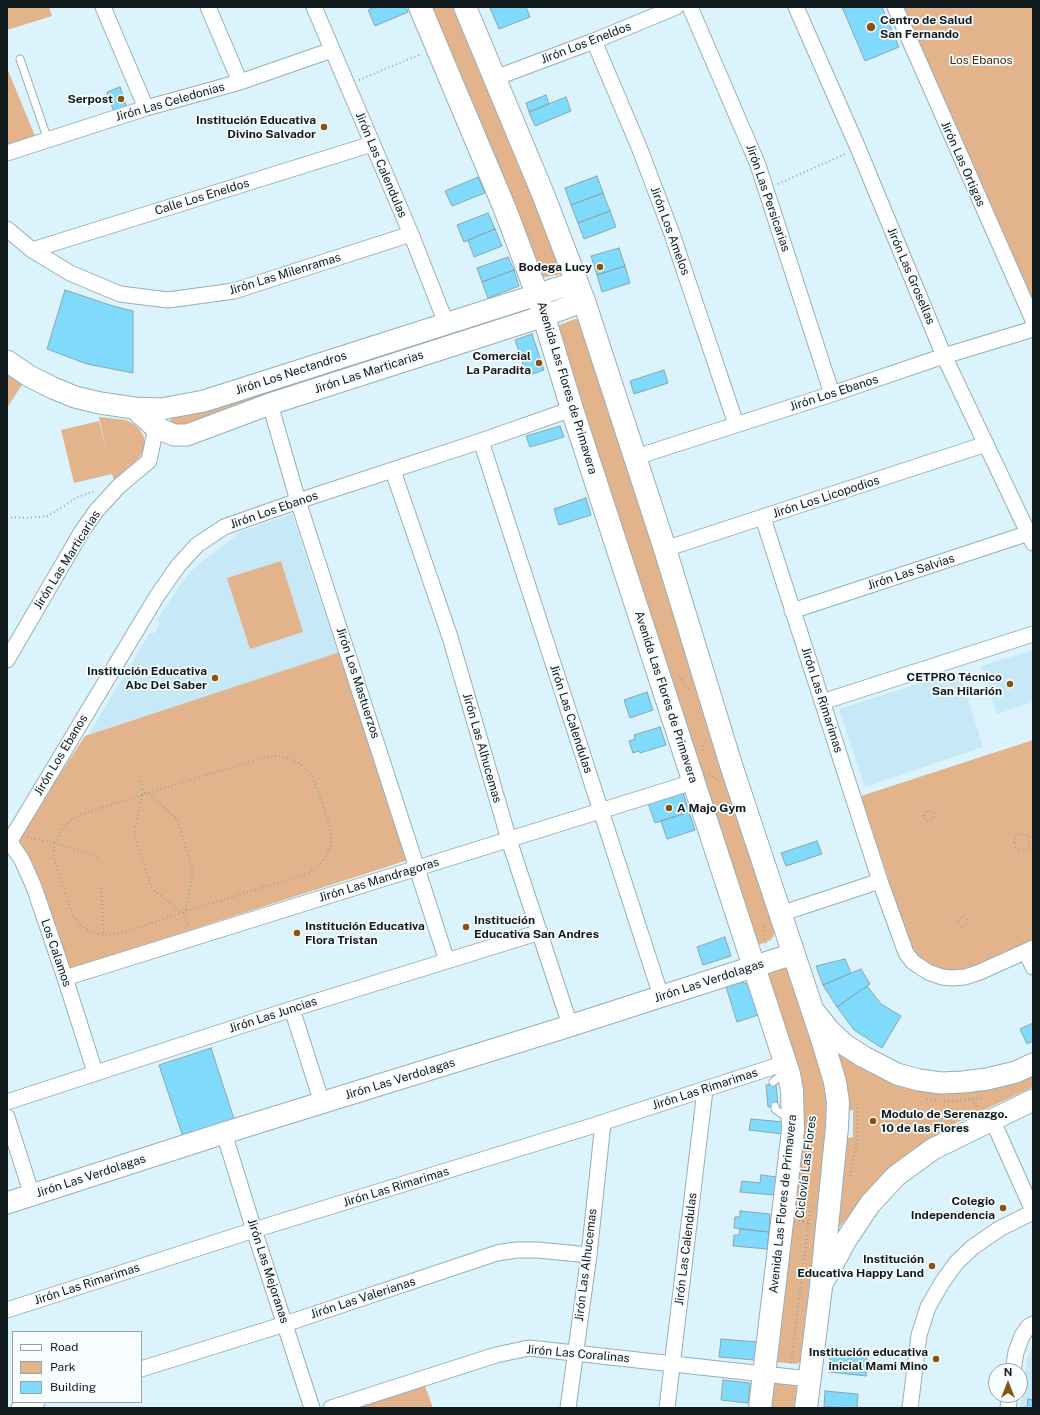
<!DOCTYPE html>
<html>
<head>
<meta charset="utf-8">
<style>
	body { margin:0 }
	#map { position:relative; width:1040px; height:1415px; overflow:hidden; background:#daf3fd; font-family:"Public Sans",sans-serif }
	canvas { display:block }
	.frame { position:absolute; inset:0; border:8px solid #10191c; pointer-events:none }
	.legend { position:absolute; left:12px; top:1331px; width:130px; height:72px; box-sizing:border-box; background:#f7fcfe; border:1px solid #9ba1a4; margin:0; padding:5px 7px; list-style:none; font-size:12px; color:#10191c }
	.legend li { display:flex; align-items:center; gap:8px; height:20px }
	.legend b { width:20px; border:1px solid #9ba1a4 }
	.north { position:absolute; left:988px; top:1363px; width:40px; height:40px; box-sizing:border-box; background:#f7fcfe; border:1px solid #9ba1a4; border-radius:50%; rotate:0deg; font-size:11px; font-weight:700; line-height:16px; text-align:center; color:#10191c }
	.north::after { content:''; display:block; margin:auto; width:14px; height:18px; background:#8c510c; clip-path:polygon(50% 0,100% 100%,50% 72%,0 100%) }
</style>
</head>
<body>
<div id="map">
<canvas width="1040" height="1415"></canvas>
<div class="frame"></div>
<ul class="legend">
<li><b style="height:5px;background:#fff"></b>Road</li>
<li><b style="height:11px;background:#e3b48b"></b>Park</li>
<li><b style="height:11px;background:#80dafc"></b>Building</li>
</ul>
<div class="north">N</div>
</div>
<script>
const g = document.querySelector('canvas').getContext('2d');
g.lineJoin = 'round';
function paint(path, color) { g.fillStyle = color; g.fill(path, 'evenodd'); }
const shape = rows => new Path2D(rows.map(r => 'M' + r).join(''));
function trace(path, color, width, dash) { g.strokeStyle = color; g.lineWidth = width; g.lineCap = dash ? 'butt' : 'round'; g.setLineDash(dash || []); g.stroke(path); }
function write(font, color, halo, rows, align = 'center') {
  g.font = font + ' "Public Sans",sans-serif'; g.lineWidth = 3.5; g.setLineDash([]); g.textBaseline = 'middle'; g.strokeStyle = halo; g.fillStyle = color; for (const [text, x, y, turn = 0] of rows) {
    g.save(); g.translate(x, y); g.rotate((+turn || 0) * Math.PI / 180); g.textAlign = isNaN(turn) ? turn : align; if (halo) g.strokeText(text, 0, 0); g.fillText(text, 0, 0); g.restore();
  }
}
const built = shape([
	[292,514,338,653,88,735,150,633,155,633,159,625,157,620,180,585,191,571,209,556,242,531],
	[1033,650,1033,702,997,714,981,666],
	[959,671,983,747,865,787,839,709],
	[1033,1346,1033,1408,1020,1408,1027,1358]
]);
const green = shape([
	[7,7,49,7,52,16,7,30],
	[427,7,458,7,564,265,562,274,545,277,539,276],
	[901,7,1033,7,1033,310],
	[7,68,37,141,7,150],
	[526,306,528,310,178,428,170,426,171,419,175,415],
	[575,319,580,320,776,931,771,940,761,944,755,943,557,326],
	[7,371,23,383,7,408],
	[99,417,126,420,134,424,139,429,143,435,145,442,144,451,139,458,114,480,112,474,74,483,61,430,99,421,106,449],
	[281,561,303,632,250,649,227,578],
	[340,652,408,860,69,969,40,880,17,839,85,736],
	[1033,740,1033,939,977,966,963,970,941,971,923,963,913,950,907,936,861,796],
	[783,967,788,969,824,1071,830,1112,800,1362,796,1364,775,1362,799,1130,764,975,767,971],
	[835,1047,888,1079,1033,1071,1033,1087,954,1124,911,1151,895,1164,878,1180,837,1230,847,1138,853,1137,853,1110,848,1111],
	[771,1380,797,1383,795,1408,767,1408],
	[424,1383,433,1408,345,1408]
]);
const building = shape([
	[375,7,406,7,408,12,375,26,368,10,375,7],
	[493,7,526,7,530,17,499,29,490,8,493,7],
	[842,7,882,7,899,47,865,61,842,7],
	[120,87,127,108,114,112,107,92,120,87],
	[546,95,549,104,529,112,526,103,546,95],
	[566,97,571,111,535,126,529,112,566,97],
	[597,176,603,193,571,205,565,188,597,176],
	[478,177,485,193,452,206,445,191,478,177],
	[603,193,610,211,578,223,571,205,603,193],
	[610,211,616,227,584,239,578,223,610,211],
	[488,213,495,229,464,242,457,225,488,213],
	[495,229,502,246,474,257,468,240,495,229],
	[619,248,625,266,597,275,591,256,619,248],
	[508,257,514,270,482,282,477,268,508,257],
	[625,266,630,283,602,292,597,275,625,266],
	[514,270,519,286,488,298,482,282,514,270],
	[65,290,113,306,133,311,133,373,87,364,47,349,65,290],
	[532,334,544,370,527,376,515,340,532,334],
	[664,370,668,383,634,394,630,381,664,370],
	[560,426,564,437,530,447,526,436,560,426],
	[586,498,591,515,559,525,554,509,586,498],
	[647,692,653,710,630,718,624,700,647,692],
	[660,727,666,745,640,753,639,751,633,753,629,741,635,739,634,735,660,727],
	[683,792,689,812,655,823,648,803,683,792],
	[689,812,695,830,667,839,661,821,689,812],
	[817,841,822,854,786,866,781,853,817,841],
	[725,937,731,956,703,965,697,947,725,937],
	[845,959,851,973,823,985,816,966,845,959],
	[861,969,870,984,837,1007,823,985,861,969],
	[742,982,749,985,758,1015,737,1022,726,987,742,982],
	[867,986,881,1004,901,1016,882,1048,854,1030,837,1007,867,986],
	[1033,1023,1033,1041,1027,1044,1020,1029,1033,1023],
	[211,1048,234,1119,183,1137,159,1065,211,1048],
	[776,1084,778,1106,768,1107,766,1085,776,1084],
	[751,1119,784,1122,783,1134,749,1130,751,1119],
	[761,1175,777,1177,775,1195,740,1192,742,1181,760,1183,761,1175],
	[740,1211,770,1214,769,1232,734,1228,735,1217,740,1217,740,1211],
	[740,1229,769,1232,767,1249,733,1246,734,1235,739,1235,740,1229],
	[721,1339,757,1342,755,1360,719,1357,721,1339],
	[830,1355,867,1358,866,1376,829,1372,830,1355],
	[723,1380,750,1383,748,1403,721,1400,723,1380],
	[825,1391,858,1394,857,1408,824,1407,825,1391],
	[1028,1399,1033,1400,1033,1408,1027,1408,1028,1399]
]);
const path = shape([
	[359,80,421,54],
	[778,184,845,154],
	[7,517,28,518,48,516,78,497,95,491],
	[678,676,689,689],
	[702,750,705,739],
	[275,756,288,758,298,763,308,771,313,778,328,820,331,833,331,845,325,858,317,867,309,873,181,913,123,933,104,935,91,932,79,924,73,916,54,860,54,843,63,828,70,821,79,815,142,795,262,758,275,756],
	[709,774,717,779],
	[140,781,145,794],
	[148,793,177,819,193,872,185,912],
	[142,795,134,833,151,887,181,913],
	'924 816a5 5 0 1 1 10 0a5 5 0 1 1-10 0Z',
	'1014 842a8 8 0 1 1 16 0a8 8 0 1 1-16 0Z',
	[27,837,54,843,99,857],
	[101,888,104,935],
	[183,912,188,926],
	'958 922a5 5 0 1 1 10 0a5 5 0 1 1-10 0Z',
	[766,943,763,935,766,924],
	[927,1099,938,1100],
	[972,1099,978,1109],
	[944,1101,956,1101,982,1098],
	[850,1176,857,1141,857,1106,856,1101],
	[799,1221,809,1223],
	[791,1363,811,1205]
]);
const lane = shape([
	[20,59,48,140],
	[773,1082,786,1071],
	[775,1106,775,1109,789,1119]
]);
const street = shape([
	[103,7,146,108],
	[208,7,240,82],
	[314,7,411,234,446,323],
	[690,7,758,165,832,394],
	[796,7,858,148,944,356,1033,543],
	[895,7,1033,320],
	[594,41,639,147,672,234,736,424],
	[495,78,594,41,676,7],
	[7,153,146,108,240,82,332,50],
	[7,229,32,250,70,273,120,294,168,300,234,291,411,234],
	[32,250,372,144],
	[270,404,298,501,447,961],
	[481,441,661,996],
	[636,457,832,394,944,356,1033,329],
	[393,471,450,637,509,840,570,1025],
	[763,518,880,881,906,953,913,962,928,972,942,977,952,978,965,977,980,972,1033,948],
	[665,549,986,444],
	[792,611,1029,533],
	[7,660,82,531,97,510,119,486,149,461,158,417],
	[822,702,1033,634],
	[7,838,22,860,34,887,65,978,95,1072],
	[10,841,157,596,178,566,197,545,224,527,298,501,481,441,572,409],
	[780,914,880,881],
	[1026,952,1033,967],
	[65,978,693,782],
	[292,1009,322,1103],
	[7,1102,292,1009,540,932],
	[7,1117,32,1195],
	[992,1119,1033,1211],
	[224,1133,254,1230,312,1408],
	[7,1310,254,1230,592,1126,785,1063],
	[141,1369,285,1324,497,1253,516,1250,538,1250,589,1255],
	[1013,1371,1016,1352,1022,1336,1028,1327,1033,1324],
	[19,1408,37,1402],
	[331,1408,496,1355,529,1348,809,1379],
	[568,1408,589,1255,603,1123],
	[667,1408,705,1090],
	[910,1408,919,1335,928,1307,943,1281,957,1262,973,1247,999,1229,1033,1212],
	[1008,1408,1010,1395]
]);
const secondary = shape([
	[7,361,29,376,53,388,75,397,100,403,134,408,161,409,204,401,577,282],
	[134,408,155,427,174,435,187,435,270,404,544,316,584,301],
	[813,1010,830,1031,845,1045,864,1057,897,1074,919,1080,941,1083,963,1082,987,1079,1016,1072,1033,1064],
	[7,1203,224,1133,560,1029,793,954],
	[821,1286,846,1240,870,1204,896,1176,933,1149,1033,1100]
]);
const primary = shape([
	[420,7,505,209,537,294,572,409,789,1074,792,1091,793,1130,760,1408],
	[465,7,543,194,584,301,665,549,731,765,823,1042,835,1082,838,1102,837,1127,821,1287,806,1408]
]);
const markers = [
	[871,27,5,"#8c510c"],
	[121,99,4,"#8c510c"],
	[324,127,4,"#8c510c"],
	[600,267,4,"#8c510c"],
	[539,363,4,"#8c510c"],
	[215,678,4,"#8c510c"],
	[1010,684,4,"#8c510c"],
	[669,808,4,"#8c510c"],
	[466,927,4,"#8c510c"],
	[297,933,4,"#8c510c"],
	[873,1121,4,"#8c510c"],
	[1003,1208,4,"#8c510c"],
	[932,1266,4,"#8c510c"],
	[936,1359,4,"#8c510c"]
];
const poiNames = [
	["Centro de Salud",880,20,"left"],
	["San Fernando",880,34,"left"],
	["Serpost",113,99],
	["Institución Educativa",316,120],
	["Divino Salvador",316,134],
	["Bodega Lucy",592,267],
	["Comercial",531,356],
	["La Paradita",531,370],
	["Institución Educativa",207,671],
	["Abc Del Saber",207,685],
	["CETPRO Técnico",1002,677],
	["San Hilarión",1002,691],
	["A Majo Gym",677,808,"left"],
	["Institución",474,920,"left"],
	["Educativa San Andres",474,934,"left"],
	["Institución Educativa",305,926,"left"],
	["Flora Tristan",305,940,"left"],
	["Modulo de Serenazgo.",881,1114,"left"],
	["10 de las Flores",881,1128,"left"],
	["Colegio",995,1201],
	["Independencia",995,1215],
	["Institución",924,1259],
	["Educativa Happy Land",924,1273],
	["Institución educativa",928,1352],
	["inicial Mami Mino",928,1366]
];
const streetNames = [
	["Jirón Los Eneldos",586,43,-21],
	["Jirón Las Celedonias",170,102,-16],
	["Jirón Las Ortigas",963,164,66],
	["Jirón Las Calendulas",381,165,67],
	["Calle Los Eneldos",202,197,-17],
	["Jirón Las Persicarias",768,198,71],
	["Jirón Los Amelos",670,231,70],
	["Jirón Las Milenramas",285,274,-17],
	["Jirón Las Grosellas",911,276,67],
	["Jirón Las Marticarias",369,372,-18],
	["Jirón Los Nectandros",291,373,-18],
	["Avenida Las Flores de Primavera",567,388,73],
	["Jirón Los Ebanos",834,393,-18],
	["Jirón Los Licopodios",826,497,-18],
	["Jirón Los Ebanos",274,510,-19],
	["Jirón Las Marticarias",67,560,-58],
	["Jirón Las Salvias",911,572,-18],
	["Jirón Los Mastuerzos",358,683,72],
	["Avenida Las Flores de Primavera",666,697,72],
	["Jirón Las Rimarimas",822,700,72],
	["Jirón Las Calendulas",571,719,72],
	["Jirón Las Alhucemas",482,748,74],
	["Jirón Los Ebanos",61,755,-59],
	["Jirón Las Mandragoras",379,880,-17],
	["Los Calamos",56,953,71],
	["Jirón Las Verdolagas",709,981,-18],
	["Jirón Las Juncias",273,1015,-18],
	["Jirón Las Verdolagas",400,1079,-17],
	["Jirón Las Rimarimas",705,1089,-18],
	["Ciclovía Las Flores",806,1167,-83],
	["Jirón Las Verdolagas",91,1176,-18],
	["Jirón Las Rimarimas",396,1187,-17],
	["Avenida Las Flores de Primavera",783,1204,-84],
	["Jirón Las Calendulas",686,1249,-83],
	["Jirón Las Alhucemas",586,1265,-83],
	["Jirón Las Mejoranas",268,1271,72],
	["Jirón Las Rimarimas",87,1284,-18],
	["Jirón Las Valerianas",363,1298,-18],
	["Jirón Las Coralinas",578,1354,5]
];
const parkNames = [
	["Los Ebanos",981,60]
];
paint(built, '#c7e8f6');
paint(green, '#e3b48b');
paint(building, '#80dafc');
trace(building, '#8da5ae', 1);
trace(lane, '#96aeb8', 9);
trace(street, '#96aeb8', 17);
trace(secondary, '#96aeb8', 23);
trace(primary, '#96aeb8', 24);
trace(path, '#92a5ac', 2, [1, 3]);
trace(lane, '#fff', 7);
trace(street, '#fff', 15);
trace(secondary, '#fff', 21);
trace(primary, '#fff', 22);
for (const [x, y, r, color] of markers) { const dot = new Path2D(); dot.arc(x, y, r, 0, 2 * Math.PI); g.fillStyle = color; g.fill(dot); trace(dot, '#f7fcfe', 1.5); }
write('bold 12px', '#10191c', '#f7fcfe', poiNames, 'right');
write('12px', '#10191c', '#f7fcfe', streetNames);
write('12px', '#442b14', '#f7fcfe', parkNames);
</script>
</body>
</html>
